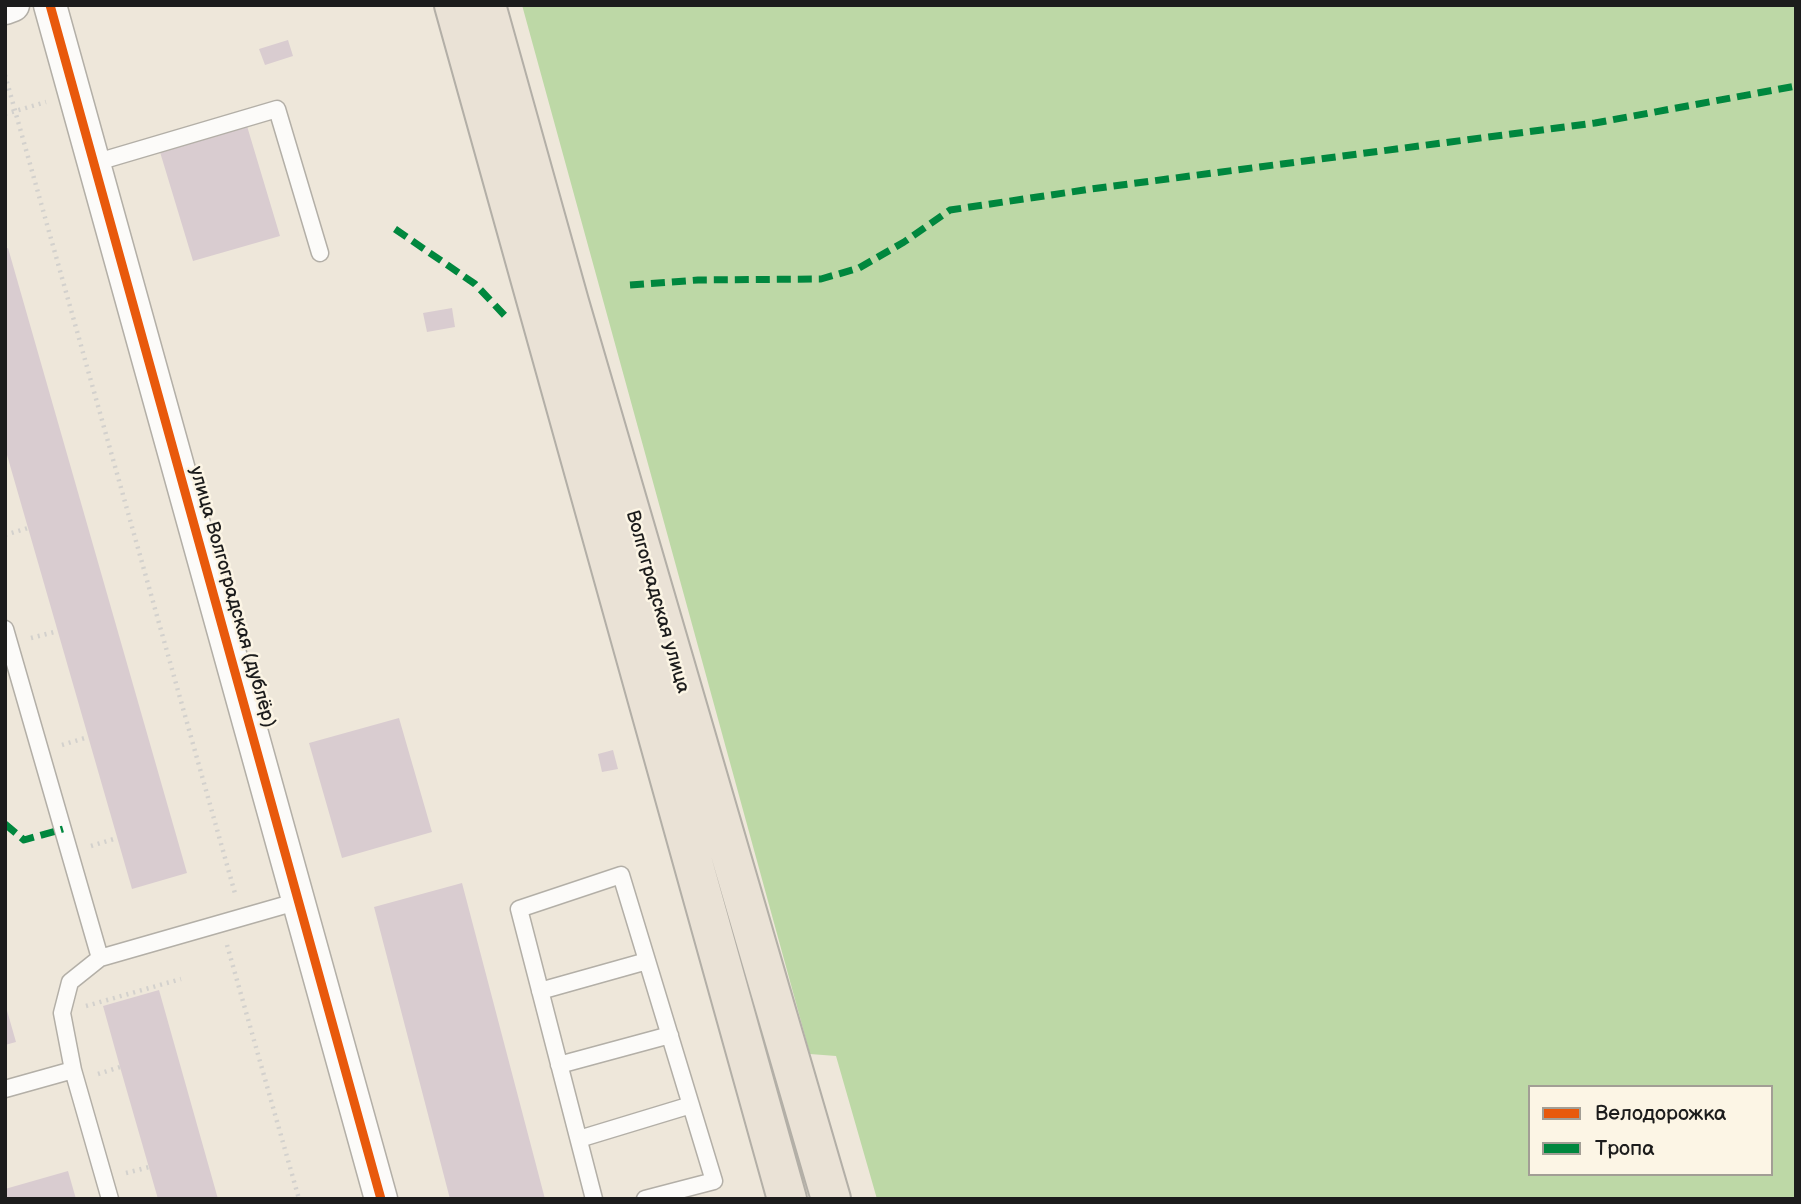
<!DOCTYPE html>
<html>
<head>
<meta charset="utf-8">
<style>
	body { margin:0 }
	#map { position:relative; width:1801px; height:1204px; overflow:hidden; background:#eee7da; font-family:"Balsamiq Sans",sans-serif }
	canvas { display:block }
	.frame { position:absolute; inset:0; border:7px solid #1c1c1c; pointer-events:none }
	.legend { position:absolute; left:1528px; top:1085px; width:245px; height:91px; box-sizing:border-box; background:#fcf5e5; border:2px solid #a29e95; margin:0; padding:9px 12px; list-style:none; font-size:21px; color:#1c1c1c }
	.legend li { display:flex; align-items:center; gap:14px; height:35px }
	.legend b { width:35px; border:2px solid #a29e95 }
</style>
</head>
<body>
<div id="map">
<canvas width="1801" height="1204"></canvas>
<div class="frame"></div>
<ul class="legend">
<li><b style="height:9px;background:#e8590c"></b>Велодорожка</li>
<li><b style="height:9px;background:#00873e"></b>Тропа</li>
</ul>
</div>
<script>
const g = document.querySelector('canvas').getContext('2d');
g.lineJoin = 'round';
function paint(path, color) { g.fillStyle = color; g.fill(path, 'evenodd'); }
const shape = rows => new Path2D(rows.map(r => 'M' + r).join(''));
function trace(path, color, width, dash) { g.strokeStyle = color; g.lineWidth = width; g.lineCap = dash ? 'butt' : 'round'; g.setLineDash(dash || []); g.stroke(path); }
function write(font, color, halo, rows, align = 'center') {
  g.font = font + ' "Balsamiq Sans",sans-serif'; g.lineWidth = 5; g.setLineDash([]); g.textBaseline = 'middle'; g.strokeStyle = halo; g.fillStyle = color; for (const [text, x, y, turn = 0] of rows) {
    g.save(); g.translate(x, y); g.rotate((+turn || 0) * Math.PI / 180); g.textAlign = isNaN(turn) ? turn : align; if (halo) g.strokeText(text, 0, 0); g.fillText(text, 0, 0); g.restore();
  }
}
const green = shape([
	[522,5,1796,5,1796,1199,877,1199,836,1056,810,1054],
	[1530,1087,1771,1087,1771,1174,1530,1174]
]);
const building = shape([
	[288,40,293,56,265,65,259,49],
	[247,126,280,236,193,261,160,152],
	[8,248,187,873,132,889,5,448,5,249],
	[452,308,455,327,427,332,423,313],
	[399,718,432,832,342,858,309,743],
	[613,750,618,769,602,772,598,754],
	[462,883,545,1199,450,1199,374,907],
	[159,990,218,1199,158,1199,120,1067,103,1006],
	[6,1007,16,1042,5,1045,5,1008],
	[68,1171,76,1199,6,1199,5,1189]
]);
const path = shape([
	[5,75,236,897],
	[5,114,46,102],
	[5,535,28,528],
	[31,638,58,631],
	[62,745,88,737],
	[91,846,117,838],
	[227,945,299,1199],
	[86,1006,181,979],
	[98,1074,120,1067],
	[126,1173,149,1167]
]);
const service = shape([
	[94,163,277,109,320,253],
	[5,629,100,958,299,901],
	[100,958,70,982,62,1013,73,1070,110,1199],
	[540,991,647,961],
	[559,1065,670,1035],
	[5,1089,73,1070],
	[579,1139,691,1105],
	[594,1199,519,909,621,875,714,1181,645,1199]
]);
const minor = shape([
	[50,5,381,1199],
	[5,8,13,5]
]);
const primary = shape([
	[454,5,787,1199],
	[486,5,569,302,831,1199]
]);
const quiet = shape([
	[395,229,475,284,508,319],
	[630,285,698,280,821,279,859,268,904,242,950,210,1091,189,1595,123,1796,86],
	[5,824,24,840,63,829]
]);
const cycleway = shape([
	[50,5,381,1199]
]);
const streetNames = [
	["улица Волгоградская (дублёр)",232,597,74],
	["Волгоградская улица",657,602,74]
];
paint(green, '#bdd8a6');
paint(building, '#d9ccd0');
trace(service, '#b3afa7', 19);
trace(minor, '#b3afa7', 35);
trace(primary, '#b3afa7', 42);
trace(path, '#d3d1cd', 4.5, [2, 5]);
trace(service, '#fcfbf9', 16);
trace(minor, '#fcfbf9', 32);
trace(primary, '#eae2d6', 38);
trace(quiet, '#00873e', 7, [14, 7]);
trace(cycleway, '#e8590c', 9);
write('19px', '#1c1c1c', '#fcf5e5', streetNames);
</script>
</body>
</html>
